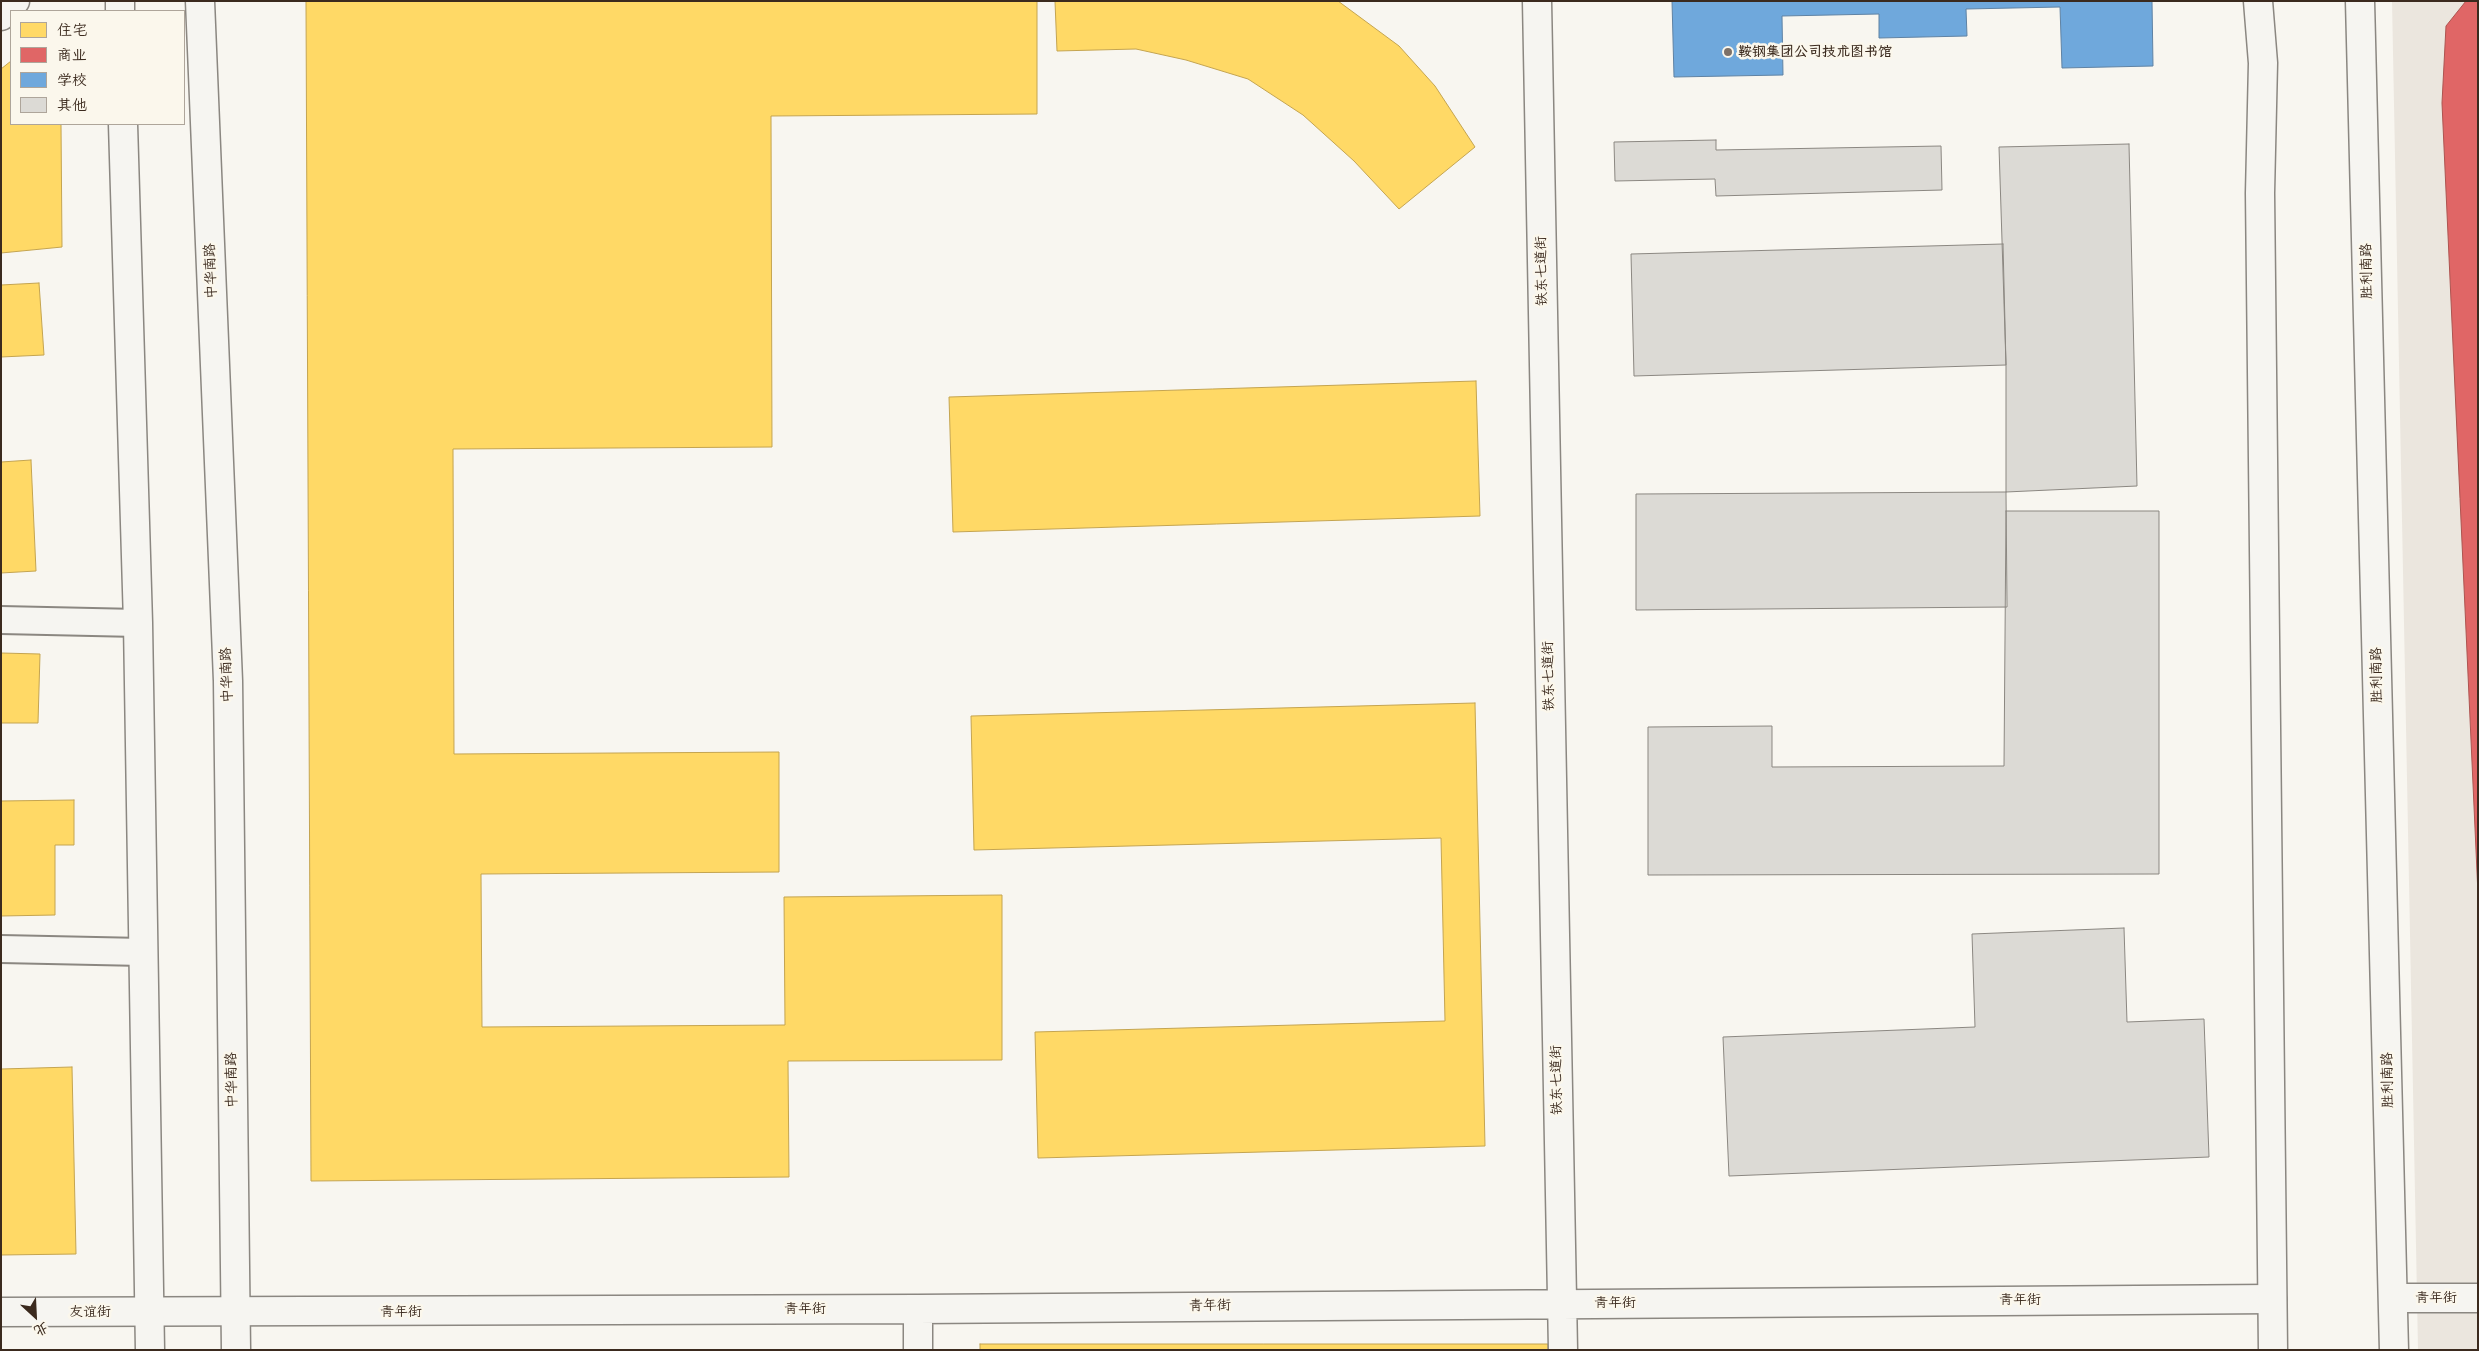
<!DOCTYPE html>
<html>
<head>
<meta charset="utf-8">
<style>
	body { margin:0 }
	#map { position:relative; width:2479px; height:1351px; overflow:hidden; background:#f8f6f0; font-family:"Patrick Hand","LXGW WenKai TC",sans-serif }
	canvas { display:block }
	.frame { position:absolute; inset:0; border:2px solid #3b2a1e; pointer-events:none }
	.legend { position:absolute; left:10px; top:10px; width:175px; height:115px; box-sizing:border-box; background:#fbf7ec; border:1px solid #aea59a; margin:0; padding:6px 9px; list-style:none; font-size:15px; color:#3b2a1e }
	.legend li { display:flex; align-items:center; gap:10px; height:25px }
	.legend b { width:25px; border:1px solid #aea59a }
	.north { position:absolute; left:10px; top:1291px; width:50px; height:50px; -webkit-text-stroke:4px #fbf7ec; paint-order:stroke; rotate:155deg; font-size:14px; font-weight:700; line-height:20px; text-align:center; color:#3b2a1e }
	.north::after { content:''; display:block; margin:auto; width:18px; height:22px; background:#3b2a1e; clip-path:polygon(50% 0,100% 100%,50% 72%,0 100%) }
</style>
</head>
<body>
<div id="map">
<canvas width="2479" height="1351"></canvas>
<div class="frame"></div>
<ul class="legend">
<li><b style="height:14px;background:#ffd966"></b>住宅</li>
<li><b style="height:14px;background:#e06666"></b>商业</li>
<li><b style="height:14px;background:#6fa8dc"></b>学校</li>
<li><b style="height:14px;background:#dcdad5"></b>其他</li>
</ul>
<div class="north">北</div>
</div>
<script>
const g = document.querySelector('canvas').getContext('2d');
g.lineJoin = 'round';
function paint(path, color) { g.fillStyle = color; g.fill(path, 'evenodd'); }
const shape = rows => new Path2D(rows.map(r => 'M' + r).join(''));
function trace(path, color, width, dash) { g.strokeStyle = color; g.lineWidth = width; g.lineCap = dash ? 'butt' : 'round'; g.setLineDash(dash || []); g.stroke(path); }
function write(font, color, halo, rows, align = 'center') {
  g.font = font + ' "Patrick Hand","LXGW WenKai TC",sans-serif'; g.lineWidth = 5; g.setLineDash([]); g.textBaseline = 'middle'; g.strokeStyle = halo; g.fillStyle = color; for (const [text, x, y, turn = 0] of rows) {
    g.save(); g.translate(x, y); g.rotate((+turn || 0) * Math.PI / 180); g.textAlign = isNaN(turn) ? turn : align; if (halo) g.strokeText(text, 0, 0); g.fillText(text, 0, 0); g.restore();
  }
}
const built = shape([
	[2392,1,2478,1,2478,1350,2418,1350]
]);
const homes = shape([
	[306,1,1037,1,1037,114,771,116,772,447,453,449,454,754,779,752,779,872,481,874,482,1027,785,1025,784,897,1002,895,1002,1060,788,1061,789,1177,311,1181,306,1],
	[1055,1,1338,1,1399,46,1435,86,1475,147,1399,209,1354,161,1303,115,1248,79,1186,60,1136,49,1057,51,1055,1],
	[11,61,11,124,61,124,62,247,1,253,1,69,11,61],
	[39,283,44,355,1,357,1,285,39,283],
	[1476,381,1480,516,953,532,949,397,1476,381],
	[31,460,36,571,1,573,1,462,31,460],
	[1,653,40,654,38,723,1,723,1,653],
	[1475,703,1485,1146,1038,1158,1035,1032,1445,1021,1441,838,974,850,971,716,1475,703],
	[74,800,74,845,55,845,55,915,1,916,1,801,74,800],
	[72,1067,76,1254,1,1255,1,1069,72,1067],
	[980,1344,1548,1344,1548,1350,980,1350,980,1344]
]);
const shops = shape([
	[2466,1,2478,1,2478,894,2442,103,2446,26,2466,1]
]);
const schools = shape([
	[1672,1,2152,1,2153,66,2062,68,2060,7,1966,9,1967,36,1879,38,1879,14,1782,16,1783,75,1674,77,1672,1]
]);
const building = shape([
	[1716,140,1716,150,1941,146,1942,190,1716,196,1715,179,1615,181,1614,142,1716,140],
	[2129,144,2137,486,2006,492,2006,365,1999,147,2129,144],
	[2003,244,2006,365,1634,376,1631,254,2003,244],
	[2006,492,2007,607,1636,610,1636,494,2006,492],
	[2006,511,2159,511,2159,874,1648,875,1648,727,1772,726,1772,767,2004,766,2006,511],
	[2124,928,2127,1022,2204,1019,2209,1157,1729,1176,1723,1037,1975,1027,1972,934,2124,928]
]);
const service = shape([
	[1,620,138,623],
	[1,949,143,952]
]);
const minor = shape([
	[1537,1,1563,1350],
	[1,16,15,1],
	[2394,1298,2478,1298],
	[918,1309,918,1350],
	[1,1312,918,1309,2272,1299]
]);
const secondary = shape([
	[120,1,120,11],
	[200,1,228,681,236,1350],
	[123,124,138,623,150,1350]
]);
const primary = shape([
	[2258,1,2263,63,2260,193,2273,1350],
	[2360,1,2394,1350]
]);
const markers = [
	[1728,52,5,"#7d7168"]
];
const poiNames = [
	["鞍钢集团公司技术图书馆",1738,52]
];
const streetNames = [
	["中华南路",211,271,-92],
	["铁东七道街",1542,271,-91],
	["胜利南路",2367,271,-91],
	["中华南路",227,675,-92],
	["胜利南路",2377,675,-91],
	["铁东七道街",1549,676,-91],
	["中华南路",232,1080,-91],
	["铁东七道街",1557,1080,-91],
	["胜利南路",2388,1080,-91],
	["青年街",2436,1298],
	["青年街",2020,1300],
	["青年街",1615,1303],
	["青年街",1210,1306,-1],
	["青年街",805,1309],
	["友谊街",90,1312],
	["青年街",401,1312]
];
paint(built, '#ebe6de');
paint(homes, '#ffd966');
trace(homes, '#c4a450', 1);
paint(shops, '#e06666');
trace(shops, '#ae5450', 1);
paint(schools, '#6fa8dc');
trace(schools, '#5f82a3', 1);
paint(building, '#dcdad5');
trace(building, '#8b8781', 1);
trace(service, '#8b8781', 30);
trace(minor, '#8b8781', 31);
trace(secondary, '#8b8781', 31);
trace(primary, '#8b8781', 31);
trace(service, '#f6f5f1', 26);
trace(minor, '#f6f5f1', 28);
trace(secondary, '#f6f5f1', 28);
trace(primary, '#f6f5f1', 28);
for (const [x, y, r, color] of markers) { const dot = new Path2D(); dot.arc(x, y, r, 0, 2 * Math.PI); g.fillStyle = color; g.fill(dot); trace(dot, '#fbf7ec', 2); }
write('bold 14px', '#3b2a1e', '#fbf7ec', poiNames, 'left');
write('14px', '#3b2a1e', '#fbf7ec', streetNames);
</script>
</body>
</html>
